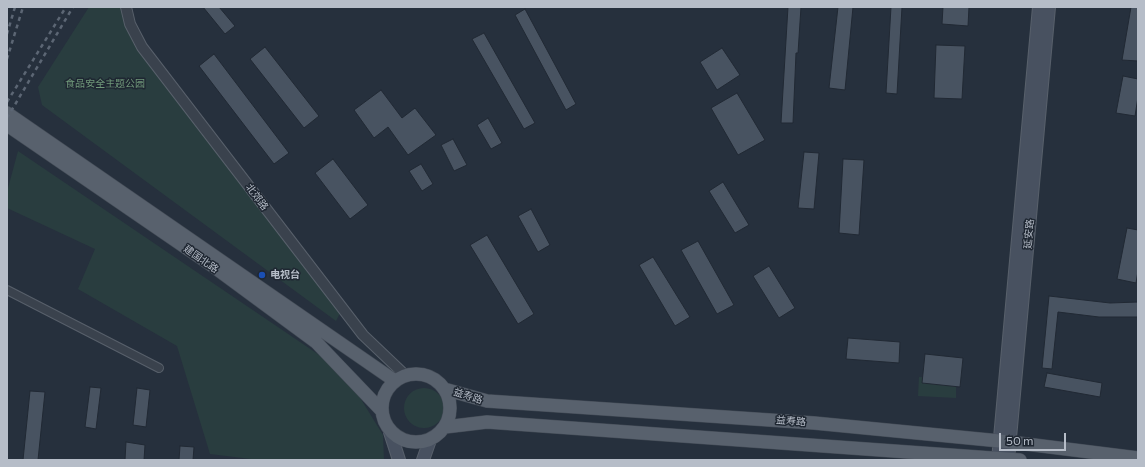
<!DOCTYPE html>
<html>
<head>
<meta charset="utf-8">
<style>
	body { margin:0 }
	#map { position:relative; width:1145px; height:467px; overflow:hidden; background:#26303d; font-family:Commissioner,sans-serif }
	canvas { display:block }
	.frame { position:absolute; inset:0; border:8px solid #b6bdc8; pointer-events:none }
	.scale { position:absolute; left:999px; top:433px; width:67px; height:18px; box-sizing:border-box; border:2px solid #b6bdc8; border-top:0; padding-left:5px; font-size:12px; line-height:14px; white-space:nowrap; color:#b6bdc8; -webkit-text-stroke:3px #1f2732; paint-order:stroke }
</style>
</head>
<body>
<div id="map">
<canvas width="1145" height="467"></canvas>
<div class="frame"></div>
<div class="scale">50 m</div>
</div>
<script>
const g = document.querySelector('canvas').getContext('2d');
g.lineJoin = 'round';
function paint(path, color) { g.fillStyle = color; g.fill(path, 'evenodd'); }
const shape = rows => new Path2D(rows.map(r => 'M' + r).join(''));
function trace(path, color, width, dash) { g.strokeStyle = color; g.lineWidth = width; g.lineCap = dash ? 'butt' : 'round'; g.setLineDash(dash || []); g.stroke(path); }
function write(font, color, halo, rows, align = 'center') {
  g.font = font + ' Commissioner,"Noto Sans SC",sans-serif'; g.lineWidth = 3; g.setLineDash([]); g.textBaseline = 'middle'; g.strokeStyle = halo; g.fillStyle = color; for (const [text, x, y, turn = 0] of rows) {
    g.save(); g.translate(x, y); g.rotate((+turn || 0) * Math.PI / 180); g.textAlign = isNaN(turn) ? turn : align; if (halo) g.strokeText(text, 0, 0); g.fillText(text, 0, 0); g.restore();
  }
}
const green = shape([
	[89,7,122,7,122,15,340,313,336,321,42,105,38,87],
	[18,151,331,363,359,396,383,435,384,460,259,460,210,454,177,346,78,289,95,249,7,208,7,192],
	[919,377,956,378,956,398,918,396],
	'404 408a20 20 0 1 1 40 0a20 20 0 1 1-40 0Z'
]);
const building = shape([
	[203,7,219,7,235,26,225,34,203,7],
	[788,7,801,7,798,53,796,53,793,123,781,123,788,7],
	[838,7,853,7,845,90,829,88,838,7],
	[891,7,902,7,897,94,886,93,891,7],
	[943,7,969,7,968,26,942,24,943,7],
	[1131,7,1138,7,1138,61,1122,60,1131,7],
	[525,9,576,104,566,110,515,15,525,9],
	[484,33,535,123,524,129,472,39,484,33],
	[936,45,965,46,962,99,934,98,936,45],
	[265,47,319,116,304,128,250,59,265,47],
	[722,48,740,75,717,90,700,62,722,48],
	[214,54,289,153,274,164,199,66,214,54],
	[1123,76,1138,79,1138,97,1135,116,1116,113,1123,76],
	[381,90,402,118,415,108,436,135,408,155,388,127,374,138,354,110,381,90],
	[737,93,765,140,738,155,711,108,737,93],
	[488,118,502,143,491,149,477,125,488,118],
	[453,139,467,165,454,171,441,145,453,139],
	[804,152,819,153,814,209,798,208,804,152],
	[333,159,368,205,350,219,315,173,333,159],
	[843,159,864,160,859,235,839,233,843,159],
	[421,164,433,184,422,191,409,171,421,164],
	[723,182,749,225,735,233,709,191,723,182],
	[531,209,550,245,538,252,518,216,531,209],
	[1127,228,1138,230,1138,271,1136,283,1117,279,1127,228],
	[487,235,534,314,518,324,470,245,487,235],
	[698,241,734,305,717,314,681,250,698,241],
	[653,257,690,317,675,326,639,265,653,257],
	[769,266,795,308,779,318,753,276,769,266],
	[1049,296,1110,303,1138,302,1138,317,1099,317,1058,312,1052,369,1042,368,1049,296],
	[848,338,900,342,899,363,846,359,848,338],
	[925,354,963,358,960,387,922,383,925,354],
	[1047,373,1102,383,1100,397,1044,387,1047,373],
	[90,387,101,388,96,429,85,427,90,387],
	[137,388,150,390,146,427,133,425,137,388],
	[30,391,45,392,38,460,23,460,30,391],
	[126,442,145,445,144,460,125,460,126,442],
	[180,446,194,447,193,460,179,460,180,446]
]);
const minor = shape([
	[7,290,159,368]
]);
const tertiary = shape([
	[126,7,130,24,142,47,363,335,405,375]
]);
const secondary = shape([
	[390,432,399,460],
	[423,460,430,440],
	[998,460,1039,7],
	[1008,460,1049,7]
]);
const primary = shape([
	[7,113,395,381],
	[7,125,217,269,316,342,381,410],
	'382 408a34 34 0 1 1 68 0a34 34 0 1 1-68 0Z',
	[444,389,487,401,814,423,1010,442,1138,458],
	[445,427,487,422,1020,460]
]);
const rail = shape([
	[7,34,15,7],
	[7,59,23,7],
	[7,102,66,7],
	[7,118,73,7]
]);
const markers = [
	[262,275,4,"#1a4fb4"]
];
const parkNames = [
	["食品安全主题公园",105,84]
];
const streetNames = [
	["北郊路",257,197,53],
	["延安路",1029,234,-85],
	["建国北路",201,259,35],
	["益寿路",468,396,17],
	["益寿路",791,421,4]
];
const poiNames = [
	["电视台",270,275]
];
paint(green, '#293d3f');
paint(building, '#485361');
trace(building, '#212934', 1);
trace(minor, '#58606b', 10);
trace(tertiary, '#58606b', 12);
trace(secondary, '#58606b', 14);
trace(primary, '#434b56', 14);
trace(minor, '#3a424d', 8);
trace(tertiary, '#3a424d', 10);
trace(secondary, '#485160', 12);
trace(primary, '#58616d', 13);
trace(rail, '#5c6674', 2.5, [4, 4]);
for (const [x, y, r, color] of markers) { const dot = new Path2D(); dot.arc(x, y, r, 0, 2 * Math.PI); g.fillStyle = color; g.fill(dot); trace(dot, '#1f2732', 1.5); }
write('10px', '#6f9779', '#1f2732', parkNames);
write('10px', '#b6bdc8', '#1f2732', streetNames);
write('bold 10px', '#b6bdc8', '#1f2732', poiNames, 'left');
</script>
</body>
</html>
